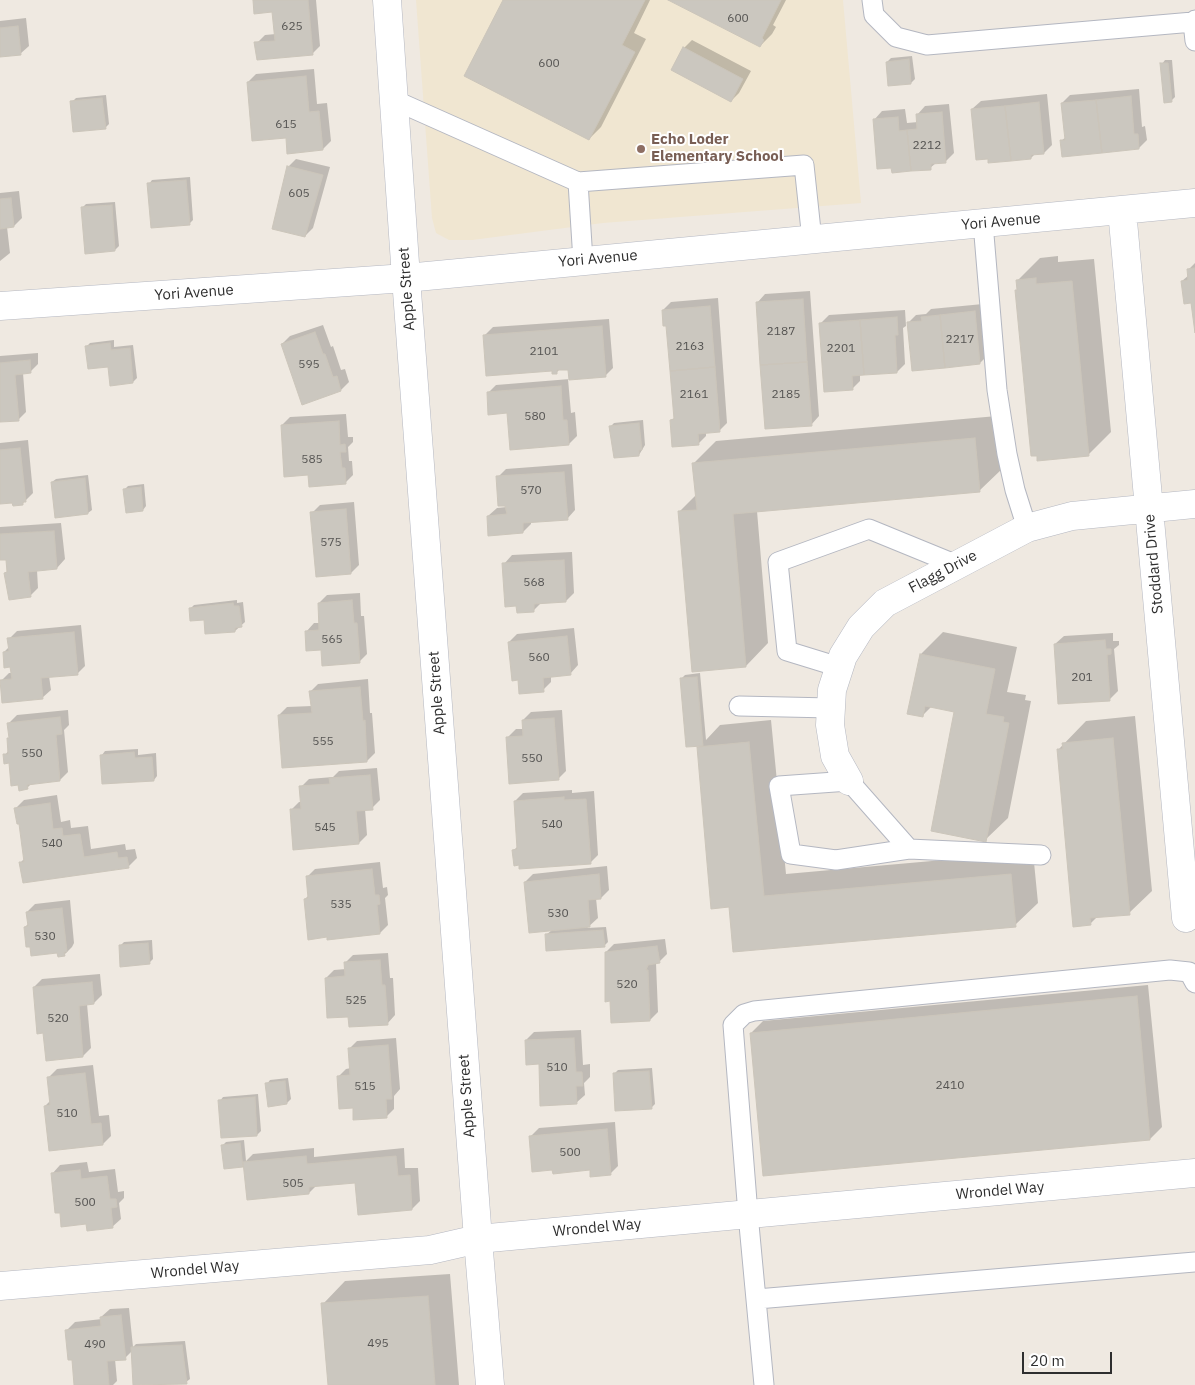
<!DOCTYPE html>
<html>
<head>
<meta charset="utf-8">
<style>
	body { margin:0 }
	#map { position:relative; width:1195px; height:1385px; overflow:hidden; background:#efe9e1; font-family:"IBM Plex Sans",sans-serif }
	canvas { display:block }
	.scale { position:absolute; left:1022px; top:1352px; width:90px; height:22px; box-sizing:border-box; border:2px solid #2e2e2e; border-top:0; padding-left:6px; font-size:15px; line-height:18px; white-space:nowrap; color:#2e2e2e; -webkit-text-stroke:4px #fff; paint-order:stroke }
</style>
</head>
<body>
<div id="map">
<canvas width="1195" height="1385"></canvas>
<div class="scale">20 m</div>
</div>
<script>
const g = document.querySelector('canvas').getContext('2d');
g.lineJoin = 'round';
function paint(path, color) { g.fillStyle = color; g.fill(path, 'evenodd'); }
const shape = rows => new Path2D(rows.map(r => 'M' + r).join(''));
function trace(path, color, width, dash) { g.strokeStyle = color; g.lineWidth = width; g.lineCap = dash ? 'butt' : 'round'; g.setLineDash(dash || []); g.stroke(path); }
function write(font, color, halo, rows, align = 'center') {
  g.font = font + ' "IBM Plex Sans",sans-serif'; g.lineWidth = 4; g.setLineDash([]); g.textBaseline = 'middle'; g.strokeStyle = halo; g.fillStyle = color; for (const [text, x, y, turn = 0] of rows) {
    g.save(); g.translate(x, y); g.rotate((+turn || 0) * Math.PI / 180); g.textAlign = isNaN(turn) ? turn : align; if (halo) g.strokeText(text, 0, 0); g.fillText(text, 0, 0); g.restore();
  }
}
const education = shape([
	[416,0,843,0,861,203,603,223,472,240,449,240,436,233,432,218]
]);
const shadow = shape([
	[254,0,316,0,320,46,312,54,257,43,265,35,276,34,273,11],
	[504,0,650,0,634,33,646,39,601,127,589,139],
	[671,0,786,0,773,25,776,27,772,34,760,46],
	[26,18,29,46,20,54,0,56,0,21],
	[692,40,751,71,739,93,731,101,684,48],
	[912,56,915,79,911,83,887,62,891,58],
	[1165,60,1172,60,1175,97,1171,101,1162,64],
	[314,69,317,104,327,103,331,141,323,149,287,137,248,82,256,74],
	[1139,89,1142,127,1145,126,1147,140,1139,148,1061,141,1066,137,1062,103,1070,95],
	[1047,94,1052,145,1044,153,1035,154,1031,158,972,109,981,101],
	[106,95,109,124,105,128,72,102,76,98],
	[949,104,954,153,945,162,936,163,930,168,874,120,882,111,905,109,907,123,918,122,917,115,925,106],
	[296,159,330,167,313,228,305,236,288,167],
	[190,177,193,220,189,224,149,184,152,180],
	[19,191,22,218,14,226,7,227,10,253,0,261,0,193],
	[115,202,119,246,115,250,82,208,86,204],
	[1058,256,1058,262,1094,259,1111,432,1088,455,1018,289,1018,280,1040,258],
	[1195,263,1195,323,1192,302,1182,281,1189,275,1188,270],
	[810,291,819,416,811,425,757,303,765,294],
	[718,298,727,423,719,431,706,432,706,436,698,444,672,420,675,417,667,325,663,310,671,302],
	[983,304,988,355,980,363,908,323,916,315,926,314,931,309],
	[905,310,906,326,903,328,905,364,897,372,860,374,860,381,852,389,821,323,829,315],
	[609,319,613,368,605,376,568,379,571,413,575,412,577,436,569,444,509,412,488,393,496,385,570,379,569,368,560,369,556,373,485,335,493,327],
	[323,325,331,347,333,346,341,370,345,369,349,382,341,390,303,403,282,344,290,336],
	[114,340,114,347,133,345,137,378,133,382,87,346,90,343],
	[38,353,38,364,30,372,23,373,26,412,18,420,0,421,0,356],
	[346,414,348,437,353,437,353,442,348,447,349,461,352,461,353,475,345,483,310,474,282,425,290,417],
	[997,416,1002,469,979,491,757,511,768,643,746,666,693,670,679,512,697,494,694,463,716,441],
	[643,420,645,445,639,455,611,426,614,423],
	[28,440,33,493,22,504,13,502,0,503,0,443],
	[572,464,575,510,567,519,531,521,531,524,523,532,488,516,497,508,507,507,498,477,506,469],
	[88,475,92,510,88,513,52,482,56,479],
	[144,484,146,506,143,510,124,490,128,486],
	[354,502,359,565,351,573,312,513,320,505],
	[61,523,65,559,57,568,37,570,38,588,30,596,6,573,8,571,7,559,0,559,0,527],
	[572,552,574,593,566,601,541,603,533,611,504,564,512,555],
	[360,593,361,616,364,616,367,654,359,662,306,632,314,623,320,623,319,603,327,595],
	[237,600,237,603,243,602,245,622,235,631,205,618,190,609,194,605],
	[81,625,85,666,77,674,49,676,51,690,42,698,1,681,9,673,12,673,12,666,4,652,9,647,9,639,17,631],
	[574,628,578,665,570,674,551,675,551,682,543,690,519,679,509,642,517,634],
	[943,632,1017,647,1007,692,1026,695,1025,700,1031,701,1008,818,985,840,956,711,932,706,922,716,909,713,921,654],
	[1113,633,1113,641,1119,641,1119,645,1114,649,1118,691,1110,699,1055,644,1064,636],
	[700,673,706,740,720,725,771,720,786,874,1033,852,1038,903,1015,925,730,906,698,748,701,744,681,679,685,675],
	[368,679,370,713,372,713,375,753,367,761,279,715,287,707,312,706,310,692,318,684],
	[68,710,69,725,64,730,68,772,60,780,32,783,27,788,5,755,9,750,9,723,17,715],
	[562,710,566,771,558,779,508,737,516,729,524,729,523,720,531,712],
	[1135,716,1152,891,1129,913,1098,916,1090,924,1058,750,1086,721],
	[138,749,138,755,156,753,157,776,154,780,102,755,105,751],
	[377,768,380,800,372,808,365,809,367,835,359,843,291,810,299,802,302,802,301,787,309,779,333,777,339,771],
	[572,790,572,793,594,791,598,855,590,863,514,850,518,846,515,801,523,793],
	[57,795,61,822,70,820,71,828,88,826,91,849,125,844,126,850,135,849,137,858,129,866,24,882,21,862,25,858,20,823,16,808,24,800],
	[380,862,383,888,387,887,388,895,385,898,388,925,380,933,305,899,309,895,307,877,315,869],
	[607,866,609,890,601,898,596,898,598,918,587,928,606,927,608,942,604,946,546,935,552,930,525,882,533,874],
	[70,900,74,943,72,947,64,955,31,946,25,927,29,923,27,912,35,904],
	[665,939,667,954,659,962,656,963,658,1012,650,1020,606,952,614,944],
	[152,940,153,959,149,963,120,946,124,942],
	[388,953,390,978,393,978,395,1015,387,1024,349,1015,326,978,334,970,346,969,345,963,353,955],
	[100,974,102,995,94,1003,87,1004,91,1048,83,1056,45,1032,34,987,42,979],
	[1148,985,1162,1127,1150,1139,751,1033,763,1021],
	[581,1030,583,1065,590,1064,590,1077,584,1083,585,1095,576,1103,540,1063,526,1040,534,1032],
	[396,1038,400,1089,394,1096,394,1109,386,1117,354,1107,338,1077,346,1069,351,1068,349,1049,357,1041],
	[93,1065,99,1116,109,1115,111,1136,103,1144,45,1106,51,1100,49,1077,57,1069],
	[652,1068,655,1104,651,1108,614,1074,618,1070],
	[288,1078,291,1099,287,1103,267,1084,270,1080],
	[258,1094,261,1131,257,1135,220,1101,223,1097],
	[615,1122,618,1166,610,1174,591,1169,531,1136,539,1128],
	[244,1140,246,1161,253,1154,314,1148,314,1157,404,1148,405,1168,418,1168,420,1201,412,1209,356,1181,317,1185,309,1193,245,1164,243,1166,222,1146,226,1142],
	[87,1162,89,1172,115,1169,118,1192,124,1191,124,1198,119,1203,121,1219,112,1227,88,1223,61,1212,52,1174,60,1165],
	[450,1274,459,1385,329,1385,323,1304,345,1281],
	[129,1308,133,1347,136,1344,185,1341,190,1379,186,1382,132,1351,125,1358,115,1359,117,1381,113,1385,75,1385,73,1359,67,1330,75,1322,102,1319,101,1317,110,1309]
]);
const building = shape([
	[253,0,308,0,313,55,257,60,254,42,275,41,272,12,254,14,253,0],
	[503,0,645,0,622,45,635,52,589,140,464,76,503,0],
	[668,0,781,0,762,38,764,40,760,47,668,0],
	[18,26,21,55,0,57,0,28,18,26],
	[683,47,743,79,731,102,671,70,683,47],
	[909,59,911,84,888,86,886,62,909,59],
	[1160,63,1168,63,1172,102,1164,103,1160,63],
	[306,76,309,112,319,111,323,150,287,154,286,138,252,141,247,82,306,76],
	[1131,96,1134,134,1138,134,1139,149,1102,153,1096,100,1131,96],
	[102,98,106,129,73,132,70,101,102,98],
	[1096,100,1102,153,1062,157,1060,140,1065,140,1061,103,1096,100],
	[1039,102,1044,154,1031,155,1031,159,1011,161,1005,106,1039,102],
	[1005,106,1011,161,988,163,988,159,976,160,971,109,1005,106],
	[942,112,946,163,931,164,931,170,911,171,907,130,917,129,916,114,942,112],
	[898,117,899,131,907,130,911,171,892,173,891,168,877,169,873,119,898,117],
	[287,166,323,175,305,237,272,229,287,166],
	[186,180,190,225,151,228,147,183,186,180],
	[11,198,14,227,0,229,0,199,11,198],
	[112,205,115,251,85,254,81,207,112,205],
	[1195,268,1195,333,1191,303,1184,304,1181,281,1188,280,1187,269,1195,268],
	[1036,278,1036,284,1072,281,1089,456,1037,461,1037,456,1031,456,1015,290,1017,290,1016,280,1036,278],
	[803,299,807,362,760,365,756,302,803,299],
	[710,306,715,367,670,371,666,326,663,326,662,310,710,306],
	[975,311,980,364,945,368,940,315,975,311],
	[940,315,945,368,912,371,907,322,922,321,921,317,940,315],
	[897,317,898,335,895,335,897,373,864,375,860,320,897,317],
	[860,320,864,375,852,376,853,390,824,392,819,323,860,320],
	[602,326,606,377,569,380,568,370,557,370,557,374,552,374,552,371,486,376,483,335,602,326],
	[315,332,323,354,325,354,333,377,337,376,341,391,302,405,281,344,315,332],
	[110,343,111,350,130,348,133,383,110,386,108,367,88,369,85,346,110,343],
	[30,360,31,373,15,375,19,421,0,422,0,363,30,360],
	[807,362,812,426,765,429,760,365,807,362],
	[715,367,720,432,698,434,699,445,672,447,670,420,674,419,670,371,715,367],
	[561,386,563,420,567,420,569,445,510,450,507,413,488,415,487,392,561,386],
	[339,421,340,445,345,444,346,452,340,452,342,468,345,468,346,484,309,487,308,475,284,477,281,425,339,421],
	[639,423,642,450,639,450,639,456,614,458,609,426,639,423],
	[975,438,980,492,733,514,746,667,692,672,678,511,697,510,692,463,975,438],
	[20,448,26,502,23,502,23,505,13,506,12,503,0,504,0,450,20,448],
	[564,472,568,520,523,523,523,533,488,536,487,516,507,514,505,506,498,506,496,476,564,472],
	[85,478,88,514,55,518,51,482,85,478],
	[141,487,143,511,126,513,123,489,141,487],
	[346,509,351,574,316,577,310,512,346,509],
	[54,531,57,569,28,572,31,597,9,600,4,573,7,572,6,560,0,560,0,534,54,531],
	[564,560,566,602,534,604,534,612,517,613,516,606,505,607,502,563,564,560],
	[352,600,354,623,357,623,360,663,322,666,321,650,306,651,305,631,319,630,318,603,352,600],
	[233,603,234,606,239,606,242,627,235,628,235,632,205,634,204,620,190,621,189,608,233,603],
	[74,632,78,675,41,678,43,699,2,703,0,680,12,679,10,667,4,668,3,652,9,651,7,638,74,632],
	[567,636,571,675,543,678,544,692,519,694,518,680,512,681,508,642,567,636],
	[1105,640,1106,649,1111,649,1111,654,1107,655,1110,701,1058,704,1054,644,1105,640],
	[920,654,995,669,986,714,1004,717,1003,722,1009,723,986,842,931,831,954,712,925,706,923,717,907,714,920,654],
	[697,677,703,746,686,747,680,678,697,677],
	[360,687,363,721,365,720,367,762,282,768,278,715,312,713,309,691,360,687],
	[60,717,62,734,56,735,60,781,27,785,28,789,19,791,18,785,11,786,9,763,4,764,3,754,8,754,7,738,9,738,7,723,60,717],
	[554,718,559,780,509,784,506,737,523,736,522,720,554,718],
	[1113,738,1130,915,1090,918,1091,925,1073,927,1057,749,1063,749,1062,743,1113,738],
	[749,742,764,896,1011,874,1016,927,733,952,729,907,711,909,697,747,749,742],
	[134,752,135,758,152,757,154,781,102,784,100,755,134,752],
	[370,775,373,810,356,811,359,844,293,850,290,809,301,809,299,786,330,784,329,778,370,775],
	[564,797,564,800,586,799,591,864,519,869,519,865,514,866,512,850,517,849,514,801,564,797],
	[50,803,53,829,62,828,63,836,80,834,84,857,117,852,118,858,127,857,129,868,23,883,19,862,24,862,19,824,17,824,14,808,50,803],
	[372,869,375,895,379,895,380,904,377,905,380,934,327,940,327,937,308,940,304,899,308,898,306,876,372,869],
	[599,874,601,899,588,900,590,927,529,933,524,882,599,874],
	[62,908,67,952,64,952,65,956,58,957,57,953,31,956,30,947,26,947,24,927,28,926,26,912,62,908],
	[603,930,605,947,546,951,545,934,603,930],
	[148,943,150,964,120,967,119,945,148,943],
	[657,946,660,963,648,965,646,970,648,970,650,1021,611,1023,610,1001,605,1002,605,952,657,946],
	[380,960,382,985,385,985,388,1025,349,1027,348,1017,327,1018,325,978,345,976,344,962,380,960],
	[92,982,94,1004,79,1006,83,1057,46,1061,43,1033,37,1034,33,987,92,982],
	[1137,996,1150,1140,763,1176,750,1033,1137,996],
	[574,1038,576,1072,582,1072,583,1086,576,1086,577,1104,540,1106,539,1064,526,1065,525,1040,574,1038],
	[388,1045,392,1099,386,1099,387,1118,353,1120,353,1108,339,1109,337,1076,350,1075,348,1048,388,1045],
	[649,1071,652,1109,615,1111,613,1073,649,1071],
	[85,1073,91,1124,101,1123,103,1145,49,1151,44,1106,50,1105,47,1077,85,1073],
	[285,1081,287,1104,268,1107,265,1083,285,1081],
	[255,1097,257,1136,221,1138,218,1100,255,1097],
	[607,1129,611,1175,590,1177,590,1170,553,1174,552,1170,532,1172,529,1136,607,1129],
	[240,1143,243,1167,224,1169,221,1145,240,1143],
	[306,1156,307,1164,396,1156,398,1176,410,1175,412,1210,358,1215,355,1183,309,1187,309,1194,247,1200,243,1162,306,1156],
	[80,1170,81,1179,107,1176,110,1199,116,1199,117,1207,111,1208,113,1228,87,1231,86,1224,61,1227,60,1213,55,1213,51,1173,80,1170],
	[428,1296,435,1385,328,1385,321,1303,428,1296],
	[121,1315,126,1360,107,1361,109,1385,74,1385,72,1360,68,1360,65,1330,101,1326,100,1317,121,1315],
	[182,1345,187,1384,133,1385,131,1347,182,1345]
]);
const service = shape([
	[872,0,874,15,896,37,927,45,1193,22,1195,20],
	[1193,22,1195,41],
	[394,100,578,182],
	[983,223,997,390,1007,454,1015,490,1027,528],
	[583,261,578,182,804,165,812,240],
	[839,667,787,651,778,562,869,529,957,565],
	[739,706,831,708],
	[909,849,836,860,791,854,779,786,849,781,909,849,1041,855],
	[757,1299,1195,1262],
	[764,1385,748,1214,733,1025,744,1014,754,1011,1170,970,1189,972,1195,983]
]);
const minor = shape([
	[1122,210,1186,918],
	[0,306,406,278,1195,203],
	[849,781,835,756,830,725,832,690,843,656,861,627,885,603,1027,528,1072,516,1195,504],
	[0,1286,430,1250,478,1239,406,278,387,0]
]);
const tertiary = shape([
	[490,1385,478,1239,1195,1173]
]);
const markers = [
	[641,149,5,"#8d6e63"]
];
const numberNames = [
	["600",738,19],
	["625",292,27],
	["600",549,64],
	["615",286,125],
	["2212",927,146],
	["605",299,194],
	["2187",781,332],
	["2217",960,340],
	["2163",690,347],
	["2201",841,349],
	["2101",544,352],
	["595",309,365],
	["2161",694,395],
	["2185",786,395],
	["580",535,417],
	["585",312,460],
	["570",531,491],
	["575",331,543],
	["568",534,583],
	["565",332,640],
	["560",539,658],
	["201",1082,678],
	["555",323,742],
	["550",32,754],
	["550",532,759],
	["540",552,825],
	["545",325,828],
	["540",52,844],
	["535",341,905],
	["530",558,914],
	["530",45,937],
	["520",627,985],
	["525",356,1001],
	["520",58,1019],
	["510",557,1068],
	["2410",950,1086],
	["515",365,1087],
	["510",67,1114],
	["500",570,1153],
	["505",293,1184],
	["500",85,1203],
	["495",378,1344],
	["490",95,1345]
];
const educationNames = [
	["Echo Loder",651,140],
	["Elementary School",651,157]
];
const streetNames = [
	["Yori Avenue",1001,222,-5],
	["Yori Avenue",598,259,-5],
	["Apple Street",407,289,-94],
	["Yori Avenue",194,293,-4],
	["Stoddard Drive",1154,564,-95],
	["Flagg Drive",943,572,-28],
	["Apple Street",437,693,-94],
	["Apple Street",467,1096,-94],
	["Wrondel Way",1000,1191,-5],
	["Wrondel Way",597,1228,-5],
	["Wrondel Way",195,1270,-5]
];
paint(education, '#f0e6d1');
paint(shadow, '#0003');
paint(building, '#cbc7bf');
trace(building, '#cbc5ba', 1);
trace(service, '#b4b7c1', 21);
trace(minor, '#b4b7c1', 29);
trace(tertiary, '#b4b7c1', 29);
trace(service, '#fff', 19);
trace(minor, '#fff', 28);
trace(tertiary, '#fff', 28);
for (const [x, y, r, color] of markers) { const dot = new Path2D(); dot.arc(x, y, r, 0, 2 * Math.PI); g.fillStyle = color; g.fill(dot); trace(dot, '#fff', 2); }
write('12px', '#555452', null, numberNames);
write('bold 15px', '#785e54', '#fff', educationNames, 'left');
write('15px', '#2e2e2e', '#fff', streetNames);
</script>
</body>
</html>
